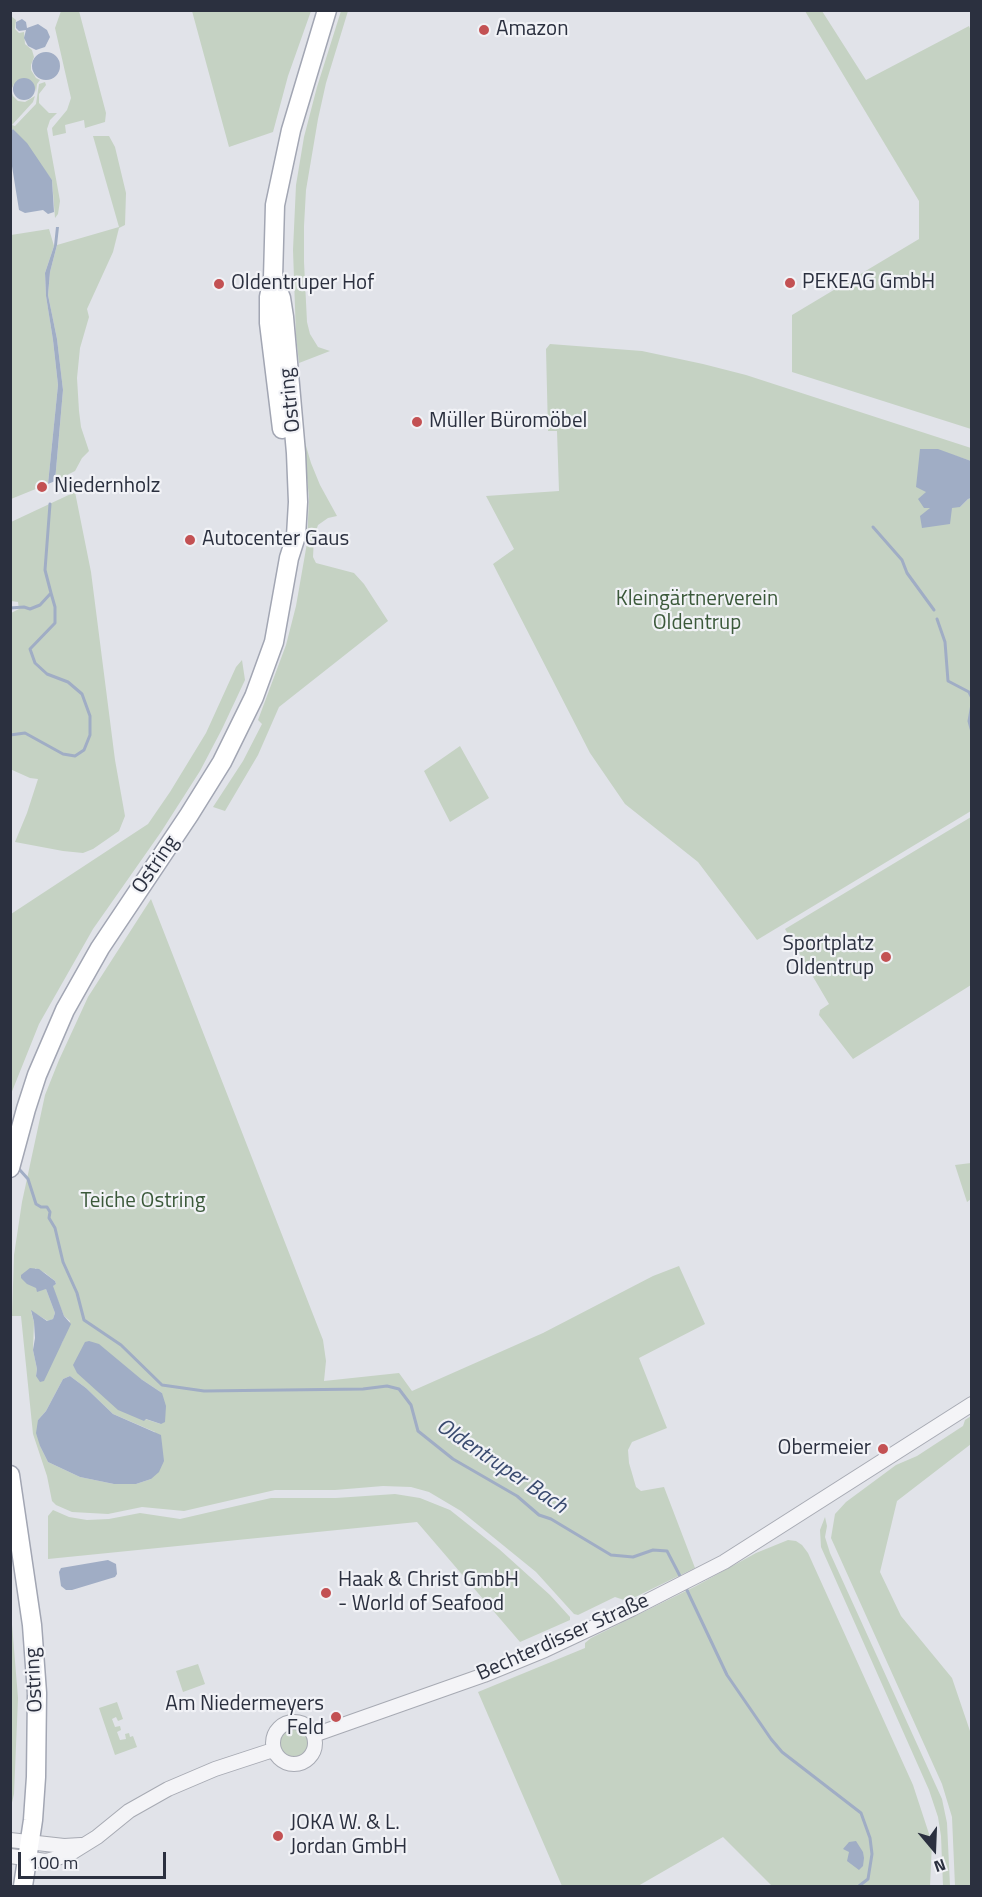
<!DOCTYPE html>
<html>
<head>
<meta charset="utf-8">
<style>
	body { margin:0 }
	#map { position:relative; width:982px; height:1897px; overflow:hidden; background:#e1e3e9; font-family:"Titillium Web",sans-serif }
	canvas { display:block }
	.frame { position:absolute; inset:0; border:12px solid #2b303f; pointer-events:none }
	.north { position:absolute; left:904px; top:1819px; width:60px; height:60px; -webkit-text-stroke:4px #f1f2f6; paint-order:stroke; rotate:161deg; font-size:16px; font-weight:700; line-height:24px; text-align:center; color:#2b303f }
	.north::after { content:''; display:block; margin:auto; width:21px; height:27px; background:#2b303f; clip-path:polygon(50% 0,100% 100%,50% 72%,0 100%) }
	.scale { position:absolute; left:18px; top:1852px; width:148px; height:27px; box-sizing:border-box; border:3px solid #2b303f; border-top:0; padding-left:8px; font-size:18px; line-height:21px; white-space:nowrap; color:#2b303f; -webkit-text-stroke:4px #f1f2f6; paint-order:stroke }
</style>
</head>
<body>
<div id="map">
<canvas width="982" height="1897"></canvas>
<div class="frame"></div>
<div class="north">N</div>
<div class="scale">100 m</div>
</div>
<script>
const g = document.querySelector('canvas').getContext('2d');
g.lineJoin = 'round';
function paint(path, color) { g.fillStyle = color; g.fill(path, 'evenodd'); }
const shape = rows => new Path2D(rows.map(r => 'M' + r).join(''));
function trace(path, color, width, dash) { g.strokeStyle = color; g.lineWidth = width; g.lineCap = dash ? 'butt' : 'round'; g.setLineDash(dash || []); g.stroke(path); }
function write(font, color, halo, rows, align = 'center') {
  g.font = font + ' "Titillium Web",sans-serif'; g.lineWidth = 4.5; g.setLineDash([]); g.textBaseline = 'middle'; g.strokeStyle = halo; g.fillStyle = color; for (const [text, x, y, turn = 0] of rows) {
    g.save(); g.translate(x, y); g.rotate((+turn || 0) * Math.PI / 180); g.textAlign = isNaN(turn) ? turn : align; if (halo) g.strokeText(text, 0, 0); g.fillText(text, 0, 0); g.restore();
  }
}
const green = shape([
	[61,11,79,11,106,113,105,122,85,128,84,120,65,125,66,133,53,136,52,128,67,110,71,98,55,28],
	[192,11,311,11,288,76,273,132,229,147],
	[341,11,348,11,326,83,318,119,306,190,304,226,304,262,307,322,310,334,318,347,330,351,299,363,296,336,293,250,296,185,304,137,317,87],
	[805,11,822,11,866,80,969,26,971,31,971,429,792,372,792,315,919,239,919,201],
	[11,16,16,20,15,29,19,33,24,32,25,44,32,50,34,57,31,65,31,70,36,78,40,80,37,84,36,92,35,88,14,84,11,90,13,96,18,101,25,102,35,96,33,102,12,125,15,126,36,104,39,84,45,82,46,85,39,94,39,103,49,113,57,113,50,120,47,129,60,201,58,214,55,218,52,180,13,129,11,131],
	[93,136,109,136,115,147,126,193,125,225,119,228,113,252,87,309,89,317,80,348,77,378,79,411,81,427,89,451,82,458,75,471,55,481,63,390,57,339,48,295,50,272,57,245,119,227],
	[49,229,54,246,45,273,46,296,53,340,58,385,48,484,11,499,11,235],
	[550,344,642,351,703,364,746,375,971,448,971,461,938,450,926,492,931,507,960,507,968,499,971,498,971,811,757,940,698,862,625,804,590,753,493,564,514,549,486,496,559,491,557,431,548,431,546,349],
	[304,439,311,463,320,485,337,516,328,518,318,525,314,537,313,557,316,563,354,573,364,584,388,621,279,707,258,755,225,811,213,807,243,761,262,724,258,720,286,645,296,606,307,543,309,497,303,440],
	[75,492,91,572,115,760,125,816,119,831,93,849,83,853,63,851,15,842,27,813,38,779,30,778,10,769,11,613,19,609,18,602,11,601,11,522],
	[242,660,245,680,222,729,200,771,161,832,93,929,39,1024,11,1094,11,914,148,824,170,792,206,733,236,667],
	[460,746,489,798,450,822,424,771],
	[971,817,971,985,853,1059,819,1015,820,1010,829,1004,785,929],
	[151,899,323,1340,326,1361,324,1381,399,1373,412,1391,543,1333,653,1276,679,1266,705,1324,639,1358,667,1428,632,1442,628,1450,629,1463,636,1487,641,1491,664,1487,695,1568,627,1601,615,1597,578,1615,574,1614,536,1572,461,1511,429,1492,411,1487,383,1486,335,1490,275,1490,184,1511,142,1507,108,1514,72,1512,56,1505,52,1501,47,1476,33,1434,21,1316,12,1316,14,1255,22,1202,45,1095,59,1060,88,997],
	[35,1268,45,1273,55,1281,56,1284,52,1286,64,1316,70,1321,62,1343,36,1376,37,1369,33,1350,34,1322,31,1311,48,1321,53,1319,55,1313,46,1289,37,1290,36,1288],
	[70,1376,86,1388,113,1414,155,1432,151,1479,136,1484,114,1484,80,1477,48,1462,40,1446,38,1420,46,1411,63,1379],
	[141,1379,162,1393,161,1424,145,1419],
	[971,1163,971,1199,967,1202,955,1165],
	[971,1416,971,1444,897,1501,880,1572,901,1616,952,1678,971,1734,971,1886,955,1886,952,1817,942,1784,831,1538,835,1514,846,1502,896,1465,917,1456,963,1426,965,1420],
	[395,1494,420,1498,450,1510,499,1549,550,1595,570,1617,570,1620,520,1642,417,1522,48,1559,48,1516,53,1510,69,1517,87,1520,109,1519,140,1513,180,1519,271,1498,336,1498],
	[825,1517,827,1526,825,1537,830,1553,942,1799,947,1823,950,1886,943,1886,941,1836,938,1817,929,1790,821,1547,820,1530],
	[788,1540,796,1541,802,1545,808,1553,913,1785,932,1843,930,1886,772,1886,723,1837,638,1886,562,1886,478,1692,585,1648,585,1643,591,1638,696,1586,756,1553],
	[11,1612,18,1698,14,1794,11,1807],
	[198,1664,205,1684,183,1692,176,1671],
	[117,1702,123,1719,118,1721,116,1717,112,1719,115,1727,120,1726,121,1730,117,1732,120,1740,126,1739,125,1734,129,1733,130,1737,133,1736,137,1747,115,1755,99,1708],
	'280 1743a14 14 0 1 1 28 0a14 14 0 1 1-28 0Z'
]);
const water = shape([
	[22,19,26,22,27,28,38,24,47,30,50,37,45,47,36,50,28,46,24,38,26,30,19,31,16,28,16,22],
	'32 66a14 14 0 1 1 28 0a14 14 0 1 1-28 0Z',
	'13 89a11 11 0 1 1 22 0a11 11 0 1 1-22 0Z',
	[13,129,27,143,52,180,54,212,48,214,43,210,25,213,19,210,11,160,11,131],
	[56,227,59,227,57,245,50,272,48,295,57,339,63,390,55,481,48,484,58,385,53,340,46,296,45,273,54,246],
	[920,449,938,449,971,461,971,498,968,499,960,507,952,508,950,524,922,528,920,516,930,508,924,508,918,499,926,492,916,487],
	[30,1268,39,1269,55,1281,56,1284,53,1286,64,1316,71,1324,44,1381,40,1382,36,1376,37,1369,33,1350,35,1338,34,1322,31,1310,47,1321,53,1319,55,1313,46,1289,37,1292,36,1288,27,1284,21,1278,21,1275],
	[89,1341,99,1344,141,1379,162,1393,166,1406,165,1422,161,1424,146,1419,144,1421,118,1410,77,1373,73,1365,85,1342],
	[70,1376,86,1388,113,1414,161,1435,164,1461,159,1472,151,1479,136,1484,114,1484,80,1477,48,1462,40,1446,36,1433,38,1420,46,1411,63,1379],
	[108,1560,116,1564,117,1574,115,1577,72,1590,66,1590,61,1586,59,1572,61,1568],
	[856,1841,863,1852,864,1858,863,1866,859,1870,847,1861,849,1852,843,1849,849,1842]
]);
const stream = shape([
	[873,527,902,560,907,573,934,610],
	[10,608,24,607,30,609,40,605,51,593,45,570,50,504],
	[937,619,945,642,948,681,969,692,972,698],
	[972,704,969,721,972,732],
	[10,735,25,733,63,754,75,756,84,750,90,735,90,716,82,694,68,682,47,674,35,663,30,649,55,623,55,607,51,593],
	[19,1169,28,1179,36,1204,41,1207,47,1207,50,1212,49,1218,55,1228,63,1262,77,1293,84,1320,121,1345,162,1385,204,1391,363,1389,387,1386,399,1389,411,1405,418,1431,453,1459,517,1496,539,1515,551,1519,611,1555,633,1557,653,1550,667,1551,681,1578],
	[685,1586,727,1675,771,1739,782,1752,861,1813,870,1838,872,1854,868,1879,859,1886]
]);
const minor = shape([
	'273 1743a21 21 0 1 1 42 0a21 21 0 1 1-42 0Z',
	[314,1735,484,1675,545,1650,632,1609,724,1562,972,1404],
	[10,1840,64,1846,81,1845],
	[10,1856,46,1861,68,1855,97,1837,129,1811,168,1789,215,1769,273,1750]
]);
const major = shape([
	[282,429,269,323,269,297,273,278,275,205,291,130,327,10],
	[10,1168,26,1109,37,1075,65,1010,100,948,189,815,222,762,254,697,274,642,289,558,296,536,298,502,296,453,284,317,281,298,273,278],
	[10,1475,32,1625,37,1693,36,1777,33,1820,23,1886]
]);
const markers = [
	[484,30,6,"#c35153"],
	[790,283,6,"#c35153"],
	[219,284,6,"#c35153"],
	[417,422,6,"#c35153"],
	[42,487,6,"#c35153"],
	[190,540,6,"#c35153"],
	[886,957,6,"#c35153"],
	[883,1449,6,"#c35153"],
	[326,1593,6,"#c35153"],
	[336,1717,6,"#c35153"],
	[278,1836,6,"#c35153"]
];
const poiNames = [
	["Amazon",496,30],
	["PEKEAG GmbH",802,283],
	["Oldentruper Hof",231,284],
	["Müller Büromöbel",429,422],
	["Niedernholz",54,487],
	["Autocenter Gaus",202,540],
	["Sportplatz",874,945,"right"],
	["Oldentrup",874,969,"right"],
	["Obermeier",871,1449,"right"],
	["Haak & Christ GmbH",338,1581],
	["- World of Seafood",338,1605],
	["Am Niedermeyers",324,1705,"right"],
	["Feld",324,1729,"right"],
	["JOKA W. & L.",290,1824],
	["Jordan GmbH",290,1848]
];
const streetNames = [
	["Ostring",291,400,-96],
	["Ostring",156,865,-56],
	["Bechterdisser Straße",563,1638,-24],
	["Ostring",35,1680,-93]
];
const parkNames = [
	["Kleingärtnerverein",697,600],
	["Oldentrup",697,624],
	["Teiche Ostring",143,1202]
];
const waterNames = [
	["Oldentruper Bach",501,1467,34]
];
paint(green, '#c5d2c3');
paint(water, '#a0adc5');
trace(stream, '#a0adc5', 3);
trace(minor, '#a7aab3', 16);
trace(major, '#a2a6b3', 21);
trace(minor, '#f4f4f7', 14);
trace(major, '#fff', 18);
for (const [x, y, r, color] of markers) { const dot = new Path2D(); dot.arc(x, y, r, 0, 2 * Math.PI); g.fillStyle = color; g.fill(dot); trace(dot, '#f1f2f6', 2); }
write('21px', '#2b303f', '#f1f2f6', poiNames, 'left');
write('21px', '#2b303f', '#f1f2f6', streetNames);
write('21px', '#3b593a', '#f1f2f6', parkNames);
write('italic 22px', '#394a6f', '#f1f2f6', waterNames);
</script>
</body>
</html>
